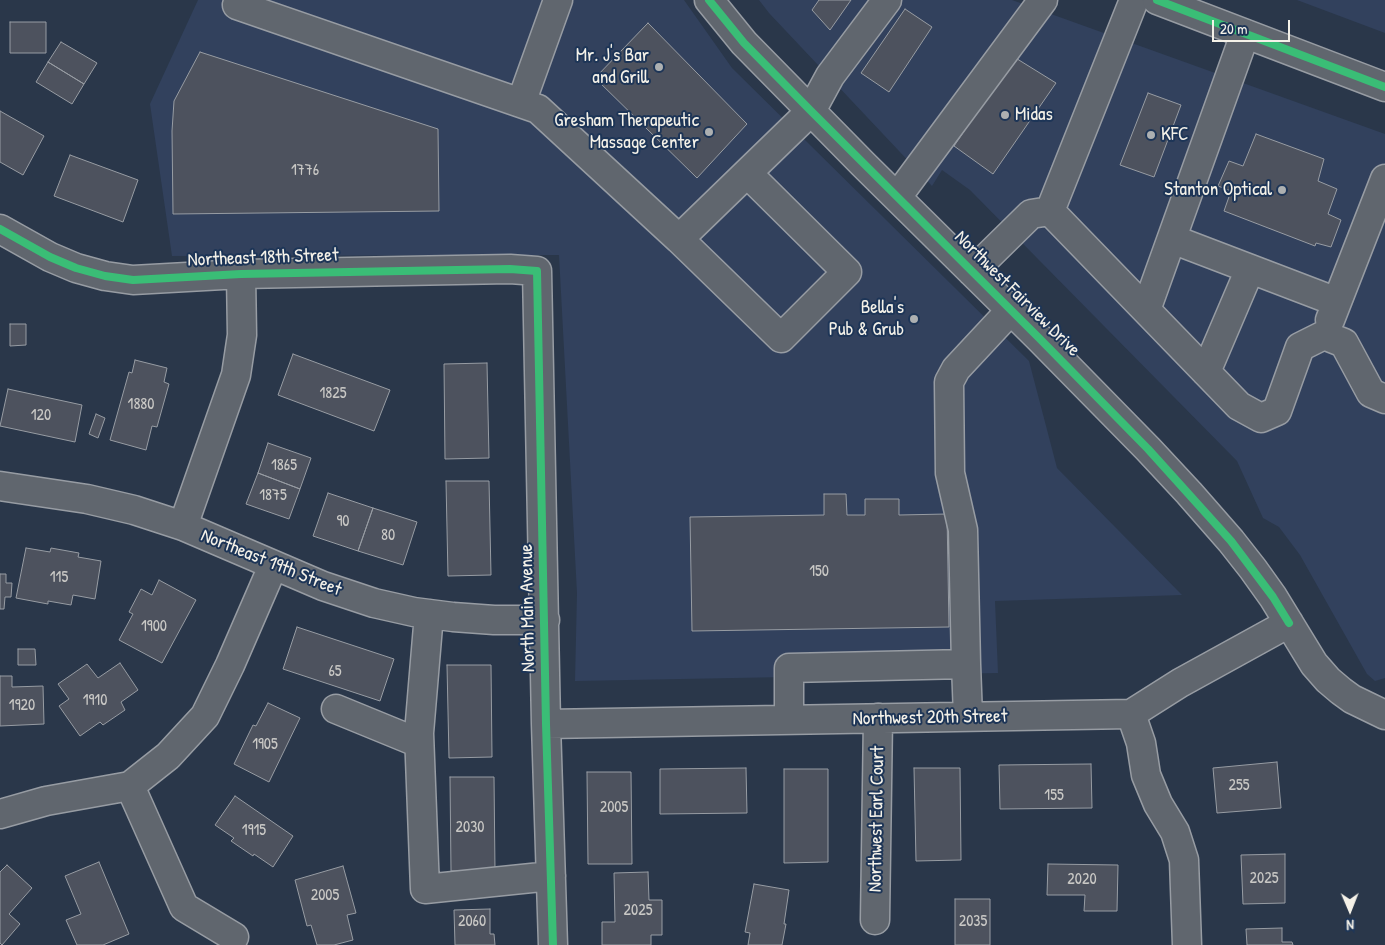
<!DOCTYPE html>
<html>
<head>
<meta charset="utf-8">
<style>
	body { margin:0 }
	#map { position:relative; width:1385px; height:945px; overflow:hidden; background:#2a374a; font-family:"Patrick Hand",sans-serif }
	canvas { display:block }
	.north { position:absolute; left:1325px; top:885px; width:50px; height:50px; -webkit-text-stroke:4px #1d3557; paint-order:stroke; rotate:179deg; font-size:14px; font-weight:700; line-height:20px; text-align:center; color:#f4f1e8 }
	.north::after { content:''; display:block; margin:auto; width:18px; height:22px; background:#f4f1e8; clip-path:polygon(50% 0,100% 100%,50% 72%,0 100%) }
	.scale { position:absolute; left:1212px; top:20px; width:78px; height:22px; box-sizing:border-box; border:2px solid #f4f1e8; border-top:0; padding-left:6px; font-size:15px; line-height:18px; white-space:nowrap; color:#f4f1e8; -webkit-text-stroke:4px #1d3557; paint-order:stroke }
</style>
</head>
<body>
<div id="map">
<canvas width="1385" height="945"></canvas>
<div class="north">N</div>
<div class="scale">20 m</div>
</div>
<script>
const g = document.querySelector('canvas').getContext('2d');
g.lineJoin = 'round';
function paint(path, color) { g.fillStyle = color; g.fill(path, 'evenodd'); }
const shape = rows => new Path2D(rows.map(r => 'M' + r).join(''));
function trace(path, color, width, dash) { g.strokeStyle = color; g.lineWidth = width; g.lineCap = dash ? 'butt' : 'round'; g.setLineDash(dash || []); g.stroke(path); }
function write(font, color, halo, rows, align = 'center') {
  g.font = font + ' "Patrick Hand",sans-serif'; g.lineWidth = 4; g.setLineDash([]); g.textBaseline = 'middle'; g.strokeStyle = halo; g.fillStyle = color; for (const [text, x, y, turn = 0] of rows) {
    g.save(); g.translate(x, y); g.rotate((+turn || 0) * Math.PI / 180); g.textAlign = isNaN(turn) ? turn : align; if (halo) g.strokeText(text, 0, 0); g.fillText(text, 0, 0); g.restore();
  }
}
const built = shape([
	[198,0,684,0,732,68,1029,361,1057,468,1182,595,995,601,998,673,575,681,577,593,559,255,172,256,150,104],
	[759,0,1012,0,1385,134,1385,678,1375,681,1367,674,1300,555,1279,527,1263,518,1237,461,970,190,942,170,932,186,769,13],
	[1297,0,1385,0,1385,33]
]);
const building = shape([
	[819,0,851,0,830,30,812,10,819,0],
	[905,9,932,27,889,92,861,73,905,9],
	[10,22,46,22,46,53,10,53,10,22],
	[648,23,747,124,697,178,595,78,648,23],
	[61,42,97,63,84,84,48,62,61,42],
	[200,52,438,129,439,211,173,214,172,131,174,101,200,52],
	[1014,57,1056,83,993,174,954,146,1014,57],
	[48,62,84,84,72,104,36,82,48,62],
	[1148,93,1181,105,1154,177,1120,165,1148,93],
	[0,111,44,136,23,175,0,162,0,111],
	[1256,134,1324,159,1318,181,1337,189,1328,214,1341,220,1331,247,1316,243,1315,246,1224,211,1231,191,1218,186,1229,161,1243,166,1256,134],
	[70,155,138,180,123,222,54,196,70,155],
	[10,324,26,324,26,345,10,346,10,324],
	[293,354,390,390,374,431,278,395,293,354],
	[135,360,167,368,164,382,169,384,157,427,152,426,146,450,110,440,129,372,132,373,135,360],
	[487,363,489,458,445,459,444,364,487,363],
	[8,389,82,405,75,442,0,426,8,389],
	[96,414,105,418,98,438,89,434,96,414],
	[268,443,311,458,300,489,258,473,268,443],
	[258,473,300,489,289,519,246,504,258,473],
	[446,481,489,481,491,575,448,576,446,481],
	[328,493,373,508,358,551,313,536,328,493],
	[824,494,846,494,847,515,865,515,865,499,899,499,899,515,947,514,949,627,692,631,690,517,824,515,824,494],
	[373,508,417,522,403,565,358,551,373,508],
	[26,548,50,552,51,548,79,553,78,557,101,561,95,599,73,595,71,605,48,601,48,604,16,598,26,548],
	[0,574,6,574,6,583,12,583,11,597,5,597,4,609,0,609,0,574],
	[159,580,196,600,162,663,119,640,133,614,129,612,141,589,152,595,159,580],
	[297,627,394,659,380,701,283,669,297,627],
	[18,649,35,649,36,665,18,665,18,649],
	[120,663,138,690,121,702,125,710,103,725,100,722,80,736,59,706,69,699,58,684,87,664,98,678,120,663],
	[447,665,491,665,492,757,449,758,447,665],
	[0,676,12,676,12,687,43,686,44,724,0,726,0,676],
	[268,703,300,718,269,782,234,764,253,725,256,726,268,703],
	[1277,762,1281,808,1217,813,1213,768,1277,762],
	[1091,764,1092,808,1000,809,999,765,1091,764],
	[746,768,747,813,660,814,660,769,746,768],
	[914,768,960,768,961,860,916,861,914,768],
	[784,769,828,769,828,862,784,863,784,769],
	[587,772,631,772,632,864,588,864,587,772],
	[450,777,494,777,495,871,451,871,450,777],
	[235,796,293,836,273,867,254,854,253,856,231,841,234,838,215,825,235,796],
	[1285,854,1285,903,1243,904,1241,855,1285,854],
	[99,862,129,934,103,945,77,945,66,920,81,914,65,876,99,862],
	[1048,864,1118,865,1117,911,1084,911,1085,895,1047,895,1048,864],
	[7,865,32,888,9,914,20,924,2,945,0,943,0,872,7,865],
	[343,866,356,913,347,915,353,940,334,945,317,945,311,925,307,926,295,880,343,866],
	[648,872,649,900,662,900,662,935,651,935,651,945,602,945,602,922,615,922,614,873,648,872],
	[754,884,789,890,784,924,786,924,782,945,748,945,750,933,745,932,754,884],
	[955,899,990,899,990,945,955,945,955,899],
	[490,909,490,934,494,934,495,945,455,945,454,910,490,909],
	[1282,928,1282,942,1292,942,1293,945,1247,945,1246,929,1282,928]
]);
const minor = shape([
	[239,0,237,5,538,109,679,239,811,111,830,76,887,0],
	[709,0,744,43,863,164,1039,338,1148,449,1189,493,1231,541,1253,569,1273,597,1314,664,1328,680,1341,691,1352,699,1385,715],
	[521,103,558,0],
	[897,197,1043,0],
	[1050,211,1134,0],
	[0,229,50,257,76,268,105,276,133,280,241,274,510,269,537,271,546,724,553,945],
	[679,239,781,338,847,272,747,173],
	[1172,239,1337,302],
	[972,272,1031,214,1050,211,1239,406,1261,418,1277,411,1300,347,1324,335,1344,343,1371,393,1385,399],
	[1146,310,1245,34],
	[1330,320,1385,179],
	[1206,372,1250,269],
	[0,486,87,499,134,510,183,526,323,586,374,603,414,612,453,617,494,620,545,620],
	[183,526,236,375,242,335,241,274],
	[429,614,419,733,425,889,551,876],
	[966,664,963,530,950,473,949,382,956,369,1011,310],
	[336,709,419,743],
	[1131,714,1141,743,1146,775,1158,804,1175,832,1184,860,1187,945],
	[789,720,789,668,966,664,968,717],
	[546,724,1131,714,1180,683,1289,623],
	[130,786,184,907,234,937],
	[0,814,46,801,130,786,168,756,205,716,230,665,273,566],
	[875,920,878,718]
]);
const major = shape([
	[1157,0,1385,87]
]);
const cycleway = shape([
	[709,0,744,43,811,111,1039,338,1148,449,1231,541,1273,597,1289,623],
	[1157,0,1385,87],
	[0,229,50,257,76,268,105,276,133,280,241,274,510,269,537,271,546,724,553,945]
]);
const markers = [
	[659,67,5,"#adb0b1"],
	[1005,115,5,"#adb0b1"],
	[709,132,5,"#adb0b1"],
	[1151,135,5,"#adb0b1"],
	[1282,190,5,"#adb0b1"],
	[914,319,5,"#adb0b1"]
];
const numberNames = [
	["1776",305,171],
	["1825",333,394],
	["1880",141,405],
	["120",41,416],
	["1865",284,466],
	["1875",273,496],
	["90",343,522],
	["80",388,536],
	["150",819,572],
	["115",59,578],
	["1900",154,627],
	["65",335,672],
	["1910",95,701],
	["1920",22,706],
	["1905",265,745],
	["255",1239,786],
	["155",1054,796],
	["2005",614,808],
	["2030",470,828],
	["1915",254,831],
	["2025",1264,879],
	["2020",1082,880],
	["2005",325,896],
	["2025",638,911],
	["2060",472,922],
	["2035",973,922]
];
const poiNames = [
	["Mr. J's Bar",649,56],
	["and Grill",649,78],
	["Midas",1015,115,"left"],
	["Gresham Therapeutic",699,121],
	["Massage Center",699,143],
	["KFC",1161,135,"left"],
	["Stanton Optical",1272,190],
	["Bella's",904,308],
	["Pub & Grub",904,330]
];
const streetNames = [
	["Northeast 18th Street",263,258,-2],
	["Northwest Fairview Drive",1017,294,45],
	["Northeast 19th Street",271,563,22],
	["North Main Avenue",528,608,-91],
	["Northwest 20th Street",930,718,-1],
	["Northwest Earl Court",877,819,-89]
];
paint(built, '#32415d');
paint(building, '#4d525e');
trace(building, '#979ca3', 1);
trace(minor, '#979ca3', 31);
trace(major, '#979ca3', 31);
trace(minor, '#60666e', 28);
trace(major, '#60666e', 28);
trace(cycleway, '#3abd76', 8);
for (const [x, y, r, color] of markers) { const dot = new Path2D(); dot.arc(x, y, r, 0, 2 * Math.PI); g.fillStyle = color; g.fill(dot); trace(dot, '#1d3557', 2); }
write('16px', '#cac9c6', null, numberNames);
write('19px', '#f4f1e8', '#1d3557', poiNames, 'right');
write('19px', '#f4f1e8', '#1d3557', streetNames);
</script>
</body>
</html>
